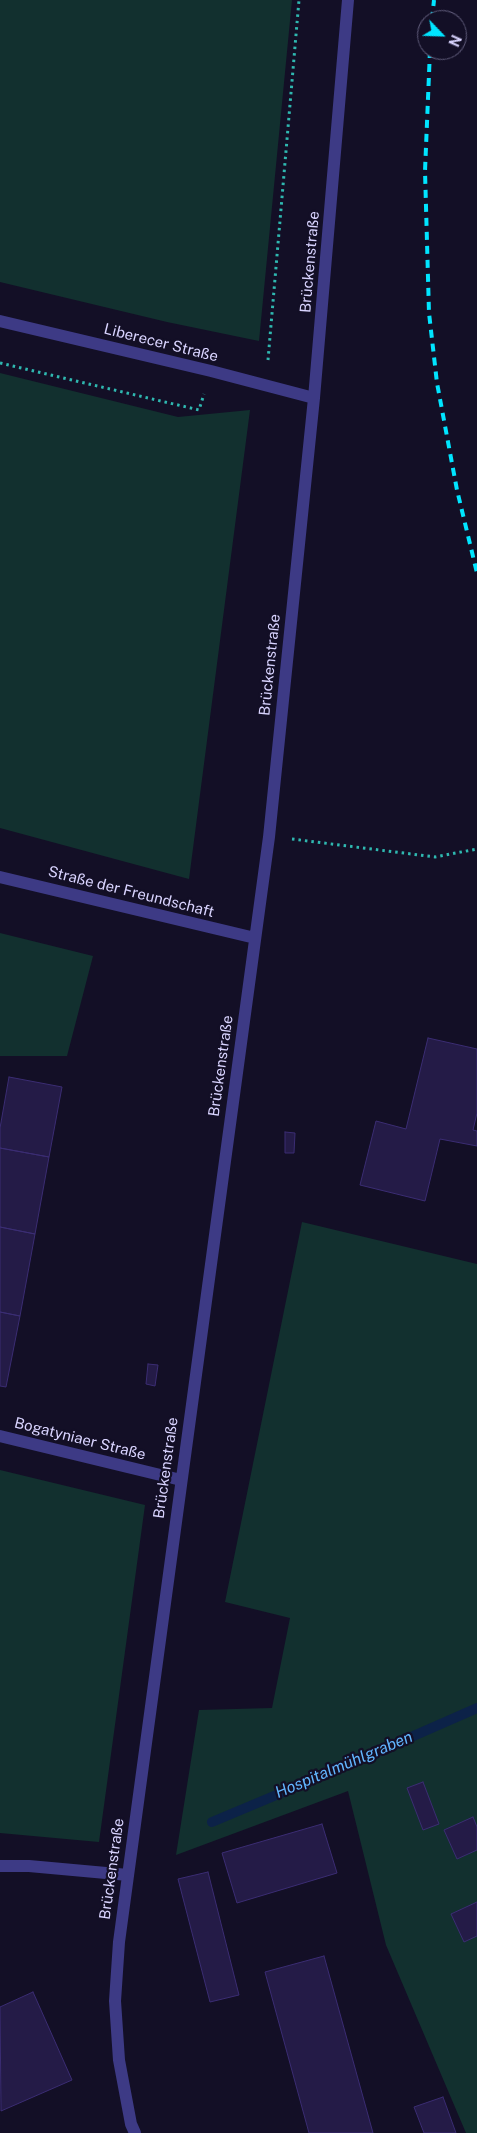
<!DOCTYPE html>
<html>
<head>
<meta charset="utf-8">
<style>
	body { margin:0 }
	#map { position:relative; width:477px; height:2133px; overflow:hidden; background:#130f26; font-family:"Public Sans",sans-serif }
	canvas { display:block }
	.north { position:absolute; left:417px; top:10px; width:50px; height:50px; box-sizing:border-box; background:#130f26; border:1px solid #625e7d; border-radius:50%; rotate:114deg; font-size:14px; font-weight:700; line-height:20px; text-align:center; color:#d9d4ff }
	.north::after { content:''; display:block; margin:auto; width:18px; height:22px; background:#00e5ff; clip-path:polygon(50% 0,100% 100%,50% 72%,0 100%) }
</style>
</head>
<body>
<div id="map">
<canvas width="477" height="2133"></canvas>
<div class="north">N</div>
</div>
<script>
const g = document.querySelector('canvas').getContext('2d');
g.lineJoin = 'round';
function paint(path, color) { g.fillStyle = color; g.fill(path, 'evenodd'); }
const shape = rows => new Path2D(rows.map(r => 'M' + r).join(''));
function trace(path, color, width, dash) { g.strokeStyle = color; g.lineWidth = width; g.lineCap = dash ? 'butt' : 'round'; g.setLineDash(dash || []); g.stroke(path); }
function write(font, color, halo, rows, align = 'center') {
  g.font = font + ' "Public Sans",sans-serif'; g.lineWidth = 4.5; g.setLineDash([]); g.textBaseline = 'middle'; g.strokeStyle = halo; g.fillStyle = color; for (const [text, x, y, turn = 0] of rows) {
    g.save(); g.translate(x, y); g.rotate((+turn || 0) * Math.PI / 180); g.textAlign = isNaN(turn) ? turn : align; if (halo) g.strokeText(text, 0, 0); g.fillText(text, 0, 0); g.restore();
  }
}
const green = shape([
	[0,0,292,0,259,341,167,322,0,282],
	[0,373,178,417,250,410,189,879,0,828],
	[0,933,93,956,67,1056,0,1056],
	[302,1222,477,1264,477,2133,466,2133,386,1945,348,1791,176,1855,199,1710,272,1708,290,1618,225,1602],
	[0,1470,145,1505,99,1842,0,1833]
]);
const stream = shape([
	[212,1822,336,1770,477,1708]
]);
const building = shape([
	[428,1038,477,1049,477,1113,473,1130,477,1131,477,1146,440,1139,425,1201,360,1185,376,1121,406,1129,428,1038],
	[9,1077,62,1087,49,1157,0,1148,0,1128,9,1077],
	[285,1132,295,1133,294,1153,285,1153,285,1132],
	[0,1148,49,1157,35,1234,0,1227,0,1148],
	[0,1227,35,1234,20,1316,0,1312,0,1227],
	[0,1312,20,1316,6,1387,0,1386,0,1312],
	[148,1364,158,1365,155,1386,146,1384,148,1364],
	[423,1782,439,1824,423,1830,407,1788,423,1782],
	[473,1817,477,1827,477,1850,457,1859,444,1830,473,1817],
	[322,1824,337,1873,237,1903,222,1853,322,1824],
	[208,1872,239,1995,210,2002,178,1879,208,1872],
	[477,1902,477,1936,464,1942,451,1914,477,1902],
	[324,1956,373,2133,309,2133,265,1972,324,1956],
	[33,1992,72,2080,1,2111,0,2007,33,1992],
	[443,2097,456,2133,424,2133,414,2107,443,2097]
]);
const path = shape([
	[268,360,299,0],
	[0,363,199,410,204,394],
	[292,839,435,857,477,849]
]);
const minor = shape([
	[0,321,211,371,314,398],
	[0,877,255,938],
	[0,1436,181,1480],
	[0,1866,29,1866,128,1875],
	[135,2133,131,2124,119,2060,115,2001,119,1942,269,837,314,398,348,0]
]);
const rail = shape([
	[432,20,434,0],
	[430,50,425,171,429,313,437,383,457,490,477,573]
]);
const streetNames = [
	["Brückenstraße",310,262,-85],
	["Liberecer Straße",161,343,14],
	["Brückenstraße",270,665,-84],
	["Straße der Freundschaft",131,892,14],
	["Brückenstraße",221,1066,-82],
	["Bogatyniaer Straße",80,1439,14],
	["Brückenstraße",166,1468,-82],
	["Brückenstraße",112,1869,-82]
];
const waterNames = [
	["Hospitalmühlgraben",344,1765,-23]
];
paint(green, '#12302f');
trace(stream, '#0c2248', 10);
paint(building, '#241b47');
trace(building, '#3b2d73', 1);
trace(path, '#2fb8b0', 3, [2.5, 4]);
trace(minor, '#3d3a85', 12);
trace(rail, '#00e5ff', 4, [8, 6]);
write('15px', '#d9d4ff', '#130f26', streetNames);
write('italic 16px', '#62b6ff', '#130f26', waterNames);
</script>
</body>
</html>
